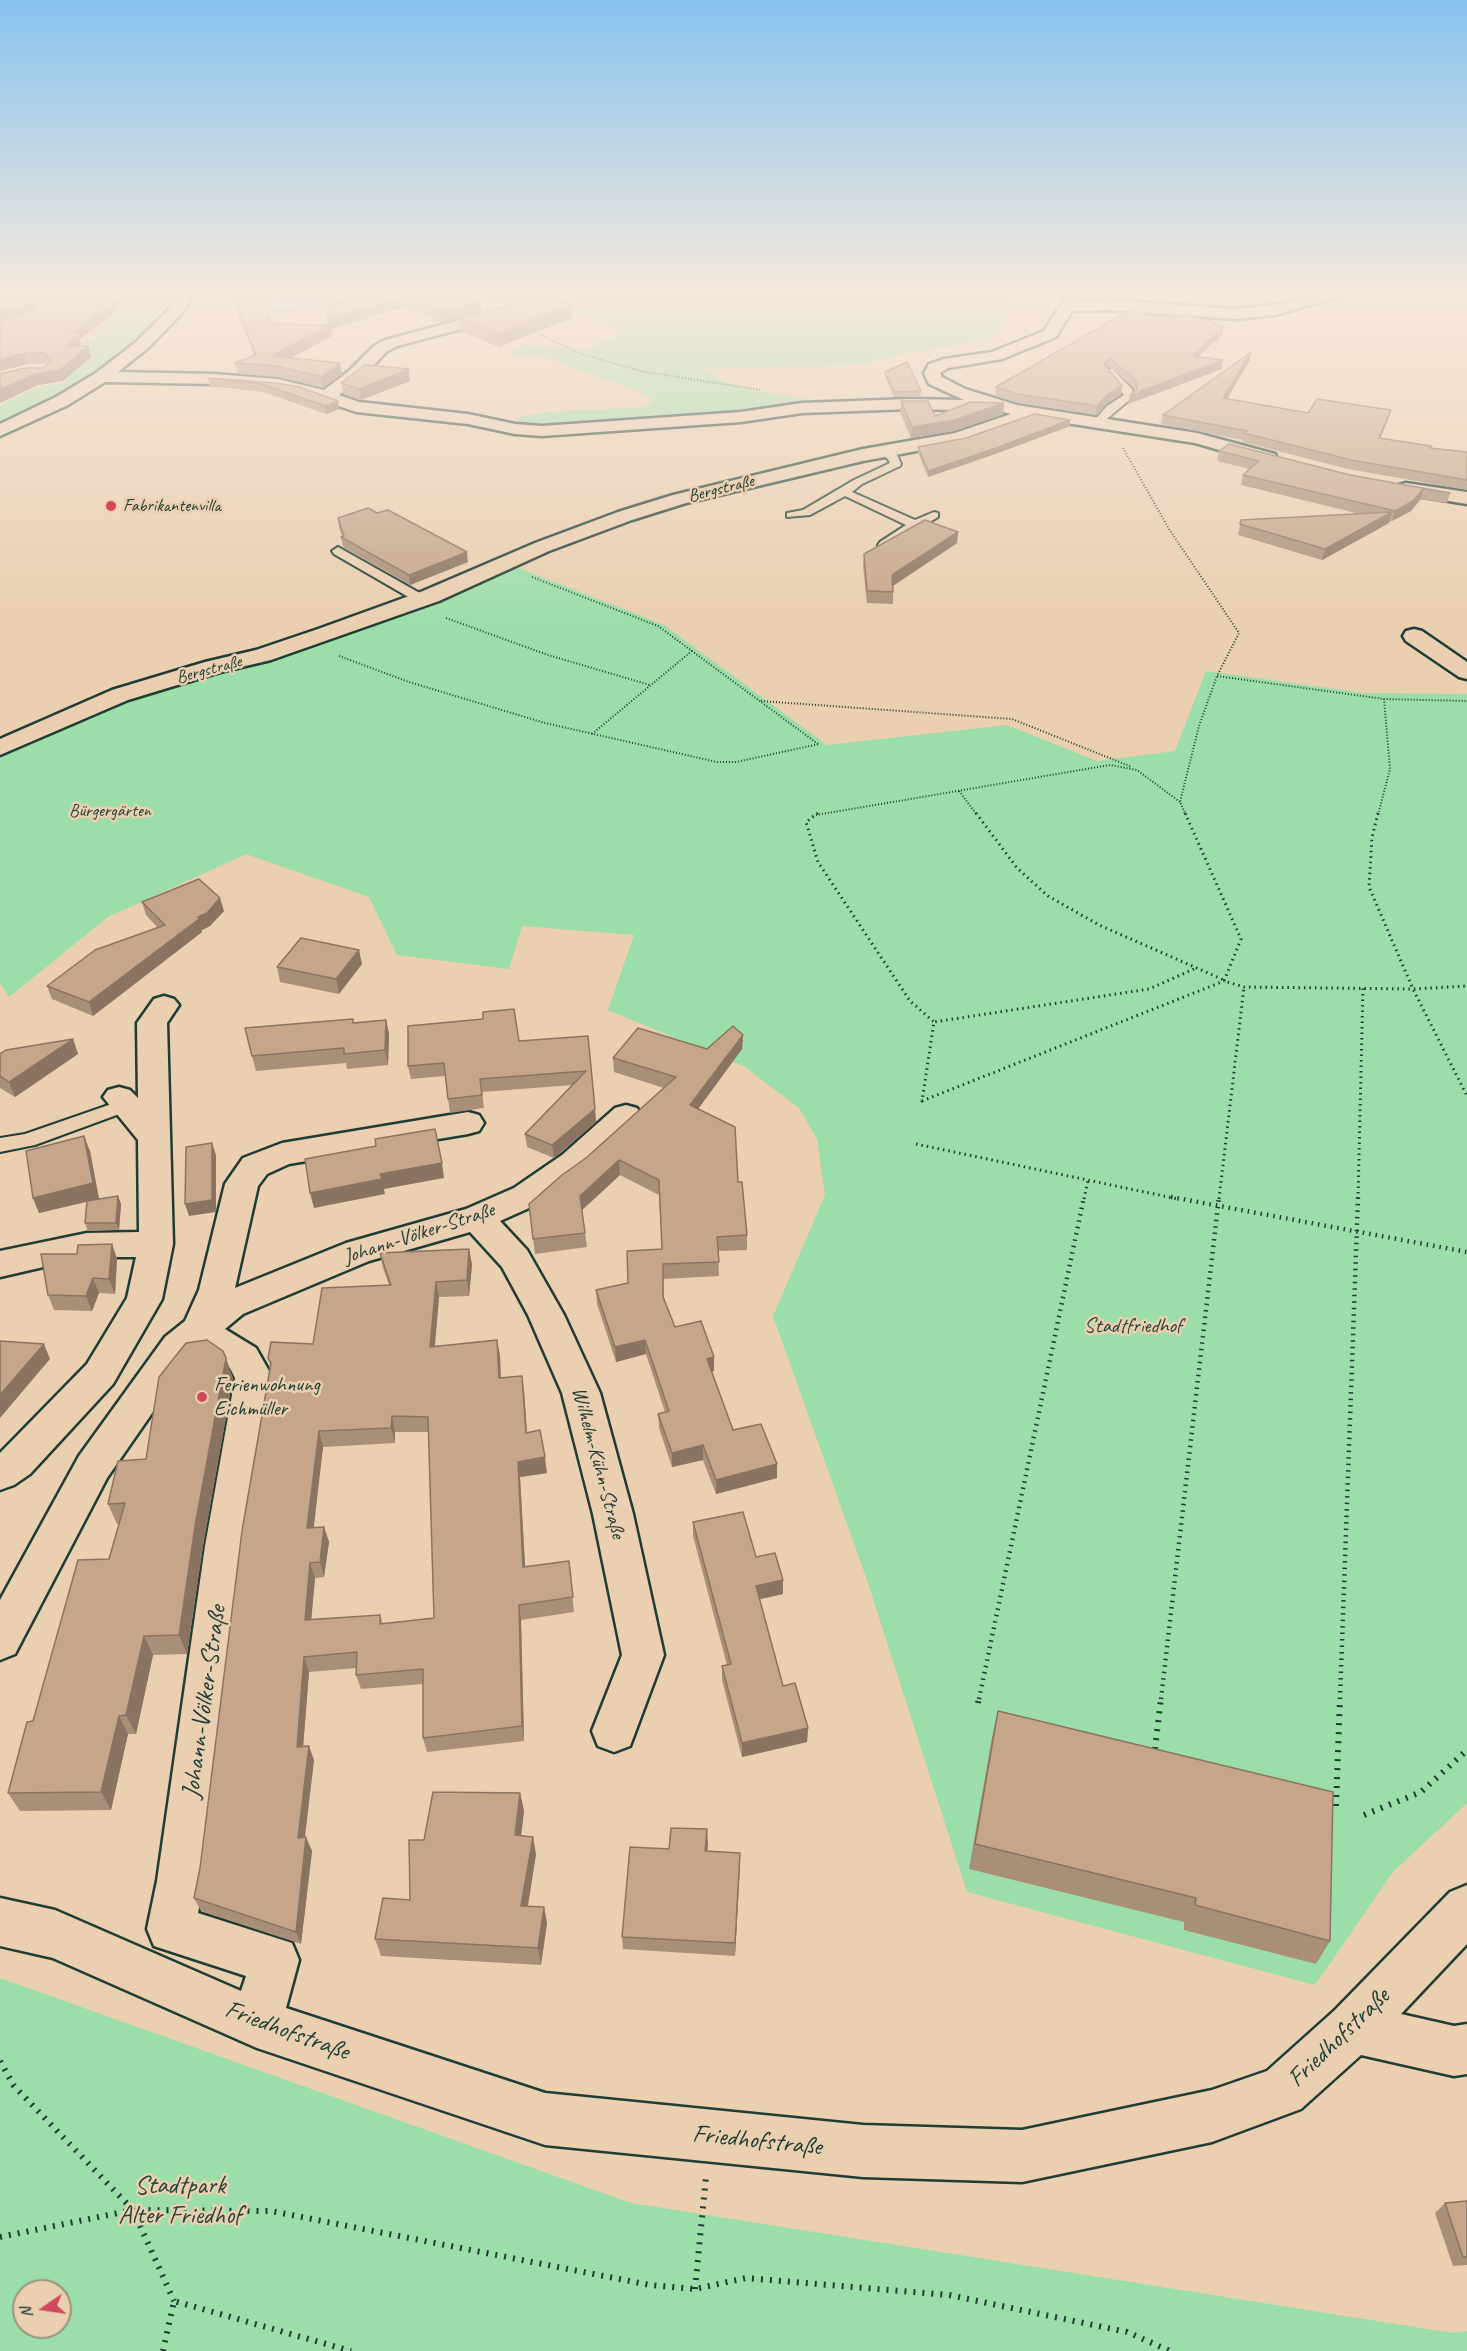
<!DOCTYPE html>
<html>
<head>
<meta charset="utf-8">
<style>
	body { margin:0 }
	#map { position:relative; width:1467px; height:2351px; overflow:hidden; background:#eacfb1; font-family:Caveat,sans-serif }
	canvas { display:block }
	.north { position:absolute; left:12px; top:2279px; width:60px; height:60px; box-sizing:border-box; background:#eacfb1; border:2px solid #99957f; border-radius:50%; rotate:257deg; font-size:16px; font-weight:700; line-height:24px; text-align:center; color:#1f3d34 }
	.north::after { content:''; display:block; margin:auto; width:21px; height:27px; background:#d1495b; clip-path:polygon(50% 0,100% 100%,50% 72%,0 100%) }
</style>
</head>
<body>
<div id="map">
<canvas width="1467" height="2351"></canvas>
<div class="north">N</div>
</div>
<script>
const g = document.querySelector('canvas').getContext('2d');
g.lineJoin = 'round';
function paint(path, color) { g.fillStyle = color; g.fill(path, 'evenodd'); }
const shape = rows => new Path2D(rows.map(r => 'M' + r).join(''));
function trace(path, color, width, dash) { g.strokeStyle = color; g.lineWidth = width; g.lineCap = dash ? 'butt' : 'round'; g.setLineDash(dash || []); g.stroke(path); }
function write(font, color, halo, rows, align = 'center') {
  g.font = font + ' Caveat,sans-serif'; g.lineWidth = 5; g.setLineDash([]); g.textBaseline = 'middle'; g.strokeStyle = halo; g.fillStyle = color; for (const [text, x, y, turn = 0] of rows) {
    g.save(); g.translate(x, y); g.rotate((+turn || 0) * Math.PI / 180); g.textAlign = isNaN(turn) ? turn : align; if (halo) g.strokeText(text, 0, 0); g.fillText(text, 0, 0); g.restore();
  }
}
const built = shape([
	[609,294,690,294,690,305,664,315,622,309]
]);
const green = shape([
	[129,294,175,294,147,328,122,353,90,377,54,400,0,425,0,405,37,387,65,383,70,376,60,367,110,321],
	[568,294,609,294,622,309,664,315,690,305,690,294,1011,294,996,337,975,342,902,354,859,365,702,369,722,380,750,390,828,403,534,427,514,425,516,420,524,416,545,412,646,407,652,401,646,394,546,358,510,354,521,344,585,350,613,338,619,330,598,320,573,315],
	[511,565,664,625,827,745,1007,725,1097,761,1175,751,1206,671,1363,693,1467,694,1467,1803,1393,1872,1315,1985,967,1892,867,1580,773,1316,825,1195,817,1139,799,1108,745,1067,608,1010,634,935,522,926,509,969,397,955,369,897,246,854,108,917,9,997,0,983,0,757,131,696,313,646],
	[0,1978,631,2203,1453,2333,1467,2331,1467,2351,0,2351],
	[24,2291,60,2291,60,2327,24,2327]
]);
const water = shape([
	[276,294,288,298,328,297,333,298,333,302,324,306,284,312,268,310,265,308,267,304,259,301,263,296,276,294]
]);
const pathFar3 = shape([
	[537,328,543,336,582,354,640,371,761,390],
	[1123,448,1169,529,1239,633,1217,676,1384,699,1467,701],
	[532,577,658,626,818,744],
	[446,618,548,655,650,685],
	[339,656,409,682,545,723,717,762,736,762,819,744],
	[761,701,1012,719,1132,767],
	[592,734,693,650],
	[959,791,977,815],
	[816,815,1110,765,1137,770,1180,802],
	[1186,815,1180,802,1199,726,1217,676],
	[1378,815,1390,769,1384,699]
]);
const pathFar2 = shape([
	[818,813,806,822,818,862,910,1001,934,1022],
	[976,813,1017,868,1048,896,1099,925,1224,980],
	[1185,813,1241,939,1224,981,1244,987,1413,989,1467,986],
	[1378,813,1372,837,1369,887,1413,989,1467,1096],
	[1194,969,1149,989,934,1022,922,1101,1224,981],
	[916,1144,1178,1199],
	[1084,1199,1088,1180],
	[1219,1199,1244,987],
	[1358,1199,1363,988]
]);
const pathFar1 = shape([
	[1171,1197,1467,1252],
	[979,1699,1084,1197],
	[1161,1699,1219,1197],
	[1340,1699,1358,1197]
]);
const path = shape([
	[978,1703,979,1698],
	[1155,1749,1161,1698],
	[1336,1806,1340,1698],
	[1364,1815,1421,1792,1467,1750],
	[0,2061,14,2086,133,2210,271,2211,650,2285,695,2289,746,2278,949,2295,1127,2332,1170,2351],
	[0,2237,133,2210,174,2301],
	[695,2289,706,2177],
	[163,2351,174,2301,351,2351]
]);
const lane = shape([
	[1106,369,1112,369,1132,389,1134,396,1097,427,1093,426,1093,422,1107,406,1124,395,1106,373,1106,369],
	[883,449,897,455,901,464,900,466,862,484,852,492,915,520,934,512,938,513,938,517,884,549,878,545,880,542,906,525,845,496,810,515,787,517,787,513,803,510,854,480,890,463,888,459,878,452,883,449],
	[338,547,425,596,427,599,421,603,417,602,334,554,332,551,338,547],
	[126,1099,133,1101,135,1105,133,1109,35,1145,0,1152,0,1138,25,1134,126,1099]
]);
const street = shape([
	[179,294,194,294,184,311,148,348,118,372,214,374,278,379,324,390,349,371,374,346,385,340,505,308,510,310,513,313,510,316,397,346,386,352,361,379,339,395,359,402,468,414,515,424,542,426,741,412,802,403,910,399,964,400,929,384,924,373,929,364,944,359,992,352,1044,331,1068,294,1082,294,1078,302,1109,300,1235,309,1274,305,1317,294,1342,294,1339,297,1275,315,1235,319,1109,310,1072,311,1056,337,1002,359,948,368,940,373,942,377,965,389,1017,405,1197,433,1275,454,1277,458,1275,462,1268,464,1195,443,1034,418,965,442,863,461,686,503,632,520,549,551,439,601,271,660,220,672,128,700,0,755,0,739,112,690,205,662,256,650,318,629,423,591,535,543,618,512,673,495,863,449,955,433,1011,414,1000,411,910,409,802,413,741,422,542,436,515,434,468,424,356,412,301,393,278,389,214,384,105,382,68,405,0,436,0,424,56,397,96,373,136,342,172,306,179,294],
	[1406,483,1467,492,1467,504,1399,493,1396,489,1399,485,1406,483],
	[1414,629,1422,631,1467,662,1467,679,1459,677,1406,641,1403,636,1406,631,1414,629],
	[164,996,174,999,179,1005,167,1023,173,1244,162,1299,113,1384,30,1474,14,1485,0,1490,0,1453,87,1364,127,1298,136,1257,87,1257,0,1277,0,1251,87,1233,139,1232,138,1140,103,1097,108,1090,119,1087,130,1090,138,1098,137,1023,154,999,164,996],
	[626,1105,637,1108,642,1116,637,1124,586,1171,538,1204,500,1221,527,1250,564,1315,600,1393,633,1514,664,1655,630,1746,614,1752,598,1746,592,1731,622,1655,593,1514,562,1393,528,1315,502,1267,470,1232,369,1261,243,1314,225,1329,256,1348,273,1378,245,1546,205,1881,198,1913,292,1943,299,1960,286,2008,545,2093,863,2125,1022,2130,1212,2090,1267,2071,1335,2010,1450,1892,1467,1885,1467,1944,1401,2014,1454,2026,1467,2024,1467,2074,1454,2076,1361,2055,1301,2109,1212,2142,1022,2182,863,2177,545,2145,257,2048,53,1958,0,1946,0,1898,55,1910,241,1991,246,1976,154,1946,147,1929,157,1881,205,1546,235,1378,230,1368,201,1349,191,1357,107,1478,15,1654,0,1660,0,1600,79,1456,165,1337,185,1321,199,1290,225,1184,243,1158,282,1143,468,1112,479,1115,484,1123,479,1131,468,1134,289,1164,267,1174,258,1186,235,1288,346,1243,466,1209,514,1188,562,1155,615,1108,626,1105]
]);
const wall = shape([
	[230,294,260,294,273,324,328,325,326,320,325,310,352,294,458,294,482,312,441,323,405,307,331,329,332,336,290,358,340,363,342,374,323,388,278,377,238,374,235,363,254,355],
	[478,294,548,294,547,297,572,318,498,347,461,331,460,318,509,305,478,295],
	[0,296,112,315,80,339,81,344,79,346,88,346,91,357,63,381,38,385,43,368,47,364,28,364,0,371],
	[1191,317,1216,322,1215,325,1224,327,1222,335,1198,357,1222,369,1128,404,1135,391,1134,388,1108,366,1107,368,1121,394,1106,404,1096,415,1018,403,995,396,996,387,1164,318],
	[1251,352,1250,360,1227,399,1308,413,1391,410,1388,419,1380,439,1430,448,1467,452,1467,490,1348,469,1243,442,1243,440,1161,424,1163,415],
	[885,372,921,391,920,397,894,397,885,377],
	[208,378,276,383,338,401,339,409,326,414,263,392,210,386],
	[410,381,361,400,343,394,341,383],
	[901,401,935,416,1004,403,1003,414,954,431,911,438,900,412],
	[1070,426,998,453,928,477,918,453,918,447],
	[1219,451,1350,475,1450,493,1447,503,1421,499,1411,511,1392,521,1390,521,1389,523,1322,560,1238,535,1241,520,1360,514,1241,485,1243,475,1250,469,1217,461],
	[338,518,468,562,410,585,343,547,341,537,342,536,339,528],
	[958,532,957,543,893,586,893,604,867,603,863,566,864,554],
	[142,902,224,911,210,926,202,930,202,932,93,1016,52,999,47,986,158,928,146,915],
	[362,964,339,994,280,982,277,967],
	[386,1020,389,1034,388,1065,347,1069,346,1063,256,1071,252,1056,354,1023],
	[743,1035,742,1049,698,1109,738,1182,747,1235,747,1250,718,1251,719,1276,663,1279,664,1298,675,1327,714,1371,712,1372,733,1430,777,1464,777,1478,716,1494,703,1460,672,1467,659,1428,658,1414,665,1412,646,1354,616,1362,597,1304,596,1290,628,1283,662,1249,659,1195,620,1175,582,1210,587,1247,535,1254,529,1204,586,1158,664,1088,614,1072,613,1058,707,1049],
	[588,1036,596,1122,554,1158,527,1147,525,1134,572,1085,482,1092,484,1108,450,1113,445,1076,411,1079,408,1066,519,1041],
	[73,1039,78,1054,15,1097,0,1088,0,1054],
	[90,1151,99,1199,94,1200,118,1196,121,1204,119,1230,88,1231,85,1223,87,1201,39,1213,33,1198],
	[112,1244,117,1259,115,1294,99,1293,92,1311,54,1310,48,1295,77,1254],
	[469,1249,472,1265,469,1296,439,1297,435,1347,497,1340,500,1356,501,1378,524,1391,527,1433,547,1473,520,1477,525,1567,569,1561,574,1612,521,1620,524,1741,427,1752,423,1738,423,1684,361,1689,356,1675,357,1668,309,1672,303,1746,314,1760,305,1837,312,1851,301,1944,201,1911,194,1898,200,1868,270,1364,268,1358,313,1344,389,1285,383,1268,380,1253],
	[395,1432,429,1432,434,1618,383,1624,380,1615,311,1619,315,1578,324,1577,329,1542,324,1527,313,1528,323,1447,395,1443],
	[233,1378,203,1546,187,1654,153,1655,136,1734,128,1734,111,1810,20,1811,8,1793,109,1559,119,1524,117,1524,108,1504,146,1459],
	[693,1522,756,1557,783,1580,783,1594,760,1599,783,1686,808,1728,807,1742,742,1757,722,1680,722,1666,727,1665,693,1536],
	[998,1711,1330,1941,1316,1964,1184,1930,1184,1922,969,1869,992,1737],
	[520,1793,524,1811,521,1836,536,1854,528,1906,544,1907,547,1923,541,1965,381,1956,375,1939,410,1900,424,1840],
	[708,1843,707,1851,740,1853,735,1956,623,1949,622,1937,669,1849],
	[1467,2201,1467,2265,1453,2266,1435,2213,1445,2203]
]);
const shadedWall = shape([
	[119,294,129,294,112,315,80,339,81,344,75,350,67,346,72,333],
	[404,296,405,307,331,329,332,336,275,366,272,356,330,326,329,319],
	[481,301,482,312,441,323,440,312],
	[31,302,34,312,0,324,0,312],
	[571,305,572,318,498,347,496,334],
	[1224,327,1222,335,1190,364,1192,356],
	[88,346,91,357,63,381,38,385,0,403,0,390],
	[1251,352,1250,360,1222,407,1223,398],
	[25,353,28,364,0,371,0,360],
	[1109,358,1108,366,1102,372,1104,364],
	[1223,360,1222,369,1128,404,1130,395],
	[340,363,342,374,323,388,322,377],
	[409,369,410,381,361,400,359,389],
	[1122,386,1121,394,1106,404,1096,415,1097,406,1107,395],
	[338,401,339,409,326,414,325,406],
	[1004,403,1003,414,954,431,911,438,912,427],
	[1391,410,1388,419,1377,447,1379,438],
	[1070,420,1070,426,998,453,928,477,928,471],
	[1423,489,1421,499,1411,511,1392,521,1395,511],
	[1392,512,1389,523,1322,560,1325,549],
	[958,532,957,543,891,587,892,575],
	[467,552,468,562,410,585,409,575],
	[220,898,224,911,210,926,202,930,202,932,93,1016,89,1002,198,917],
	[359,950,362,964,339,994,336,979],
	[386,1020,389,1034,388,1065,385,1050],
	[743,1035,742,1049,690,1120,690,1105],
	[73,1039,78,1054,15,1097,9,1082],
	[595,1109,596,1122,554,1158,552,1145],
	[84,1136,90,1151,99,1199,39,1213,33,1198],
	[212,1143,216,1155,216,1212,189,1216,185,1204],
	[619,1160,620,1175,581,1211,580,1196],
	[442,1163,444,1178,384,1189,385,1194,314,1208,310,1193,380,1174],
	[118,1196,121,1204,119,1230,116,1223],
	[112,1244,117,1259,115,1294,109,1279],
	[469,1249,472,1265,469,1296,467,1280],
	[93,1278,99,1293,92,1311,86,1296],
	[436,1282,439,1297,433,1363,430,1347],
	[497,1340,500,1356,501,1394,499,1378],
	[645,1340,646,1354,616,1362,615,1347],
	[44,1344,50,1359,0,1418,0,1395],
	[714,1357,714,1371,707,1373,707,1359],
	[226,1358,233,1378,203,1546,187,1654,179,1635,195,1526],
	[522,1376,524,1391,528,1448,526,1433],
	[392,1416,395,1432,395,1443,391,1428],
	[319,1431,323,1447,312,1543,307,1528],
	[703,1445,703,1460,672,1467,672,1453],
	[545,1457,547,1473,520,1477,526,1582,523,1567,518,1462],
	[777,1464,777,1478,716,1494,716,1480],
	[324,1527,329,1542,324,1577,320,1562],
	[310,1563,315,1578,310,1634,305,1620],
	[783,1580,783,1594,756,1600,756,1586],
	[519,1605,521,1620,524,1741,522,1726],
	[144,1636,153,1655,136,1734,126,1715],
	[304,1657,309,1672,302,1761,297,1747],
	[119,1716,128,1734,111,1810,101,1792],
	[808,1728,807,1742,742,1757,742,1743],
	[309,1746,314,1760,303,1851,298,1838],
	[520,1793,524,1811,519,1853,515,1835],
	[707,1829,708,1843,706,1864,705,1851],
	[306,1837,312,1851,301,1944,296,1932],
	[533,1837,536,1854,525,1923,521,1906],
	[740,1853,740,1866,735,1956,735,1943],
	[544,1907,547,1923,541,1965,538,1948]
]);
const building = shape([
	[5,294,119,294,110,305,72,333,79,334,69,342,72,342,67,346,88,346,60,370,35,374,0,390,0,374,25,368,43,368,53,360,43,353,25,353,0,360,0,322,34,311,35,304,31,302,0,312,0,296,5,294],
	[232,294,260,294,273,324,330,325,272,356,340,363,322,377,276,366,235,363,256,355,232,294],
	[352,294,458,294,481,301,440,312,404,296,329,319,325,310,352,294],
	[510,294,545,294,544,296,571,305,496,334,460,318,512,305,516,301,512,294,510,294],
	[1128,311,1164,318,1190,314,1191,317,1216,322,1214,325,1224,327,1192,356,1223,360,1130,395,1137,389,1136,380,1109,358,1104,364,1122,386,1107,395,1097,406,1018,394,996,387,1128,311],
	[1251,352,1223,398,1308,413,1317,399,1391,410,1379,438,1431,446,1430,448,1467,452,1467,480,1351,460,1244,433,1247,431,1163,415,1251,352],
	[907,362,921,391,894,392,885,372,907,362],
	[365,365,409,369,359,389,341,383,365,365],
	[208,378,276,383,299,387,338,401,325,406,262,384,208,378],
	[901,401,928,401,935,416,971,402,1004,403,955,420,912,427,901,401],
	[1035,414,1070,420,999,447,928,471,918,447,966,438,1035,414],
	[1229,444,1350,475,1450,493,1423,489,1413,501,1395,511,1243,475,1259,461,1219,451,1229,444],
	[368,508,377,513,388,510,467,552,409,575,341,537,344,536,338,518,368,508],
	[1392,512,1325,549,1240,524,1241,520,1392,512],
	[925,520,958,532,892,575,893,592,867,591,864,554,925,520],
	[199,879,220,898,207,913,198,917,199,919,89,1002,47,986,95,950,165,925,142,902,199,879],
	[301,938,359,950,336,979,277,967,301,938],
	[514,1009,519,1041,588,1036,595,1109,552,1145,525,1134,586,1071,480,1079,482,1095,448,1099,444,1063,408,1066,408,1026,483,1019,483,1012,514,1009],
	[353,1019,353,1023,386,1020,385,1050,344,1054,344,1048,252,1056,245,1028,353,1019],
	[733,1026,743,1035,690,1105,735,1127,738,1182,742,1182,747,1235,717,1237,719,1262,663,1264,663,1297,675,1327,701,1321,714,1357,707,1359,733,1430,761,1424,777,1464,716,1480,703,1445,672,1453,658,1414,669,1411,645,1340,615,1347,596,1290,628,1283,627,1251,662,1249,659,1180,619,1160,580,1196,585,1233,533,1239,529,1204,562,1175,586,1158,676,1077,613,1058,638,1028,707,1049,733,1026],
	[73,1039,9,1082,0,1076,0,1054,6,1050,73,1039],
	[435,1129,442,1163,380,1174,382,1179,310,1193,305,1159,376,1146,375,1139,435,1129],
	[84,1136,93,1183,33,1198,26,1151,84,1136],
	[212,1143,212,1200,185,1204,186,1147,212,1143],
	[118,1196,116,1223,85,1223,87,1201,118,1196],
	[112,1244,109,1279,93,1278,86,1296,48,1295,41,1254,77,1254,78,1245,112,1244],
	[469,1249,467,1280,436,1282,430,1347,497,1340,499,1378,522,1376,526,1433,540,1430,545,1457,518,1462,523,1567,569,1561,573,1597,519,1605,522,1726,423,1738,423,1669,356,1675,357,1652,304,1657,297,1747,309,1746,298,1838,306,1837,296,1932,194,1898,200,1868,242,1531,271,1363,268,1358,271,1342,313,1344,322,1288,391,1285,380,1253,469,1249],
	[392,1416,428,1417,434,1618,380,1624,380,1615,305,1620,310,1563,320,1562,324,1527,307,1528,319,1431,391,1428,392,1416],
	[207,1340,223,1351,226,1358,195,1526,179,1635,144,1636,126,1715,119,1716,101,1792,8,1793,27,1722,33,1721,78,1560,109,1559,125,1503,108,1504,118,1461,146,1459,159,1377,186,1343,207,1340],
	[0,1341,44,1344,0,1395,0,1341],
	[743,1512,756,1557,775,1553,783,1580,756,1586,783,1686,795,1683,808,1728,742,1743,722,1666,731,1664,693,1522,743,1512],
	[998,1711,1333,1792,1330,1941,1195,1905,1196,1898,975,1844,998,1711],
	[433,1792,520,1793,515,1835,533,1837,521,1906,544,1907,538,1948,375,1939,383,1898,410,1900,409,1840,424,1840,433,1792],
	[671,1828,707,1829,705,1851,740,1853,735,1943,622,1937,630,1847,669,1849,671,1828],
	[1467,2201,1467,2257,1463,2257,1445,2203,1467,2201]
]);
const markers = [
	[111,506,6,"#d1495b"],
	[202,1397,6,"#d1495b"]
];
const farStreetnames = [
	["Bergstraße",721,489,-14],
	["Bergstraße",209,670,-15]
];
const farPoinames = [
	["Fabrikantenvilla",123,506]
];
const farParknames = [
	["Bürgergärten",110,811]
];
const streetNames = [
	["Johann-Völker-Straße",419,1234,-18],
	["Wilhelm-Kühn-Straße",598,1463,75]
];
const parkNames = [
	["Stadtfriedhof",1133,1326]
];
const poiNames = [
	["Ferienwohnung",214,1385],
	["Eichmüller",214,1409]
];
const nearStreetnames = [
	["Johann-Völker-Straße",205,1702,-82],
	["Friedhofstraße",287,2031,20],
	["Friedhofstraße",1339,2038,-44],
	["Friedhofstraße",757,2141,6]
];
const nearParknames = [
	["Stadtpark",180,2186],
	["Alter Friedhof",180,2216]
];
paint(built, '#dbc0a4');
paint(green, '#9cdea9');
paint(water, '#95daf7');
trace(water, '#669ba9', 1.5);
trace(lane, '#1f3d34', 4);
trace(street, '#1f3d34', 5);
trace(pathFar3, '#1f3d34', 2, [1, 2]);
trace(pathFar2, '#1f3d34', 3, [1.5, 4]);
trace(pathFar1, '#1f3d34', 4.5, [1.5, 5]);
trace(path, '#1f3d34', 6, [2, 7]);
paint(lane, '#eacfb1');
paint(street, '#eacfb1');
paint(wall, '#a98f78');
paint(shadedWall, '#8a7461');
paint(building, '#c5a68b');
trace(building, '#8a7461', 1.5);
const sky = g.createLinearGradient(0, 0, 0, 623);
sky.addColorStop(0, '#87c3ee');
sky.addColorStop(0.47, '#f6e9dc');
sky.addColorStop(1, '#f6e9dc00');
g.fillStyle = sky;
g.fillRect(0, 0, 1467, 623);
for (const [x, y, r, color] of markers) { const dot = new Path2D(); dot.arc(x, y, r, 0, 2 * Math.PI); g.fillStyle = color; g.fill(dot); trace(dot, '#eacfb1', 2); }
write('18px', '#1f3d34', '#eacfb1', farStreetnames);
write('18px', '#1f3d34', '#eacfb1', farPoinames, 'left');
write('18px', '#25453a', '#eacfb1', farParknames);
write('21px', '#1f3d34', '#eacfb1', streetNames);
write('21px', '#25453a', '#eacfb1', parkNames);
write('21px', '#1f3d34', '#eacfb1', poiNames, 'left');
write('26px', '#1f3d34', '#eacfb1', nearStreetnames);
write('26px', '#25453a', '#eacfb1', nearParknames);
</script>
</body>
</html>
